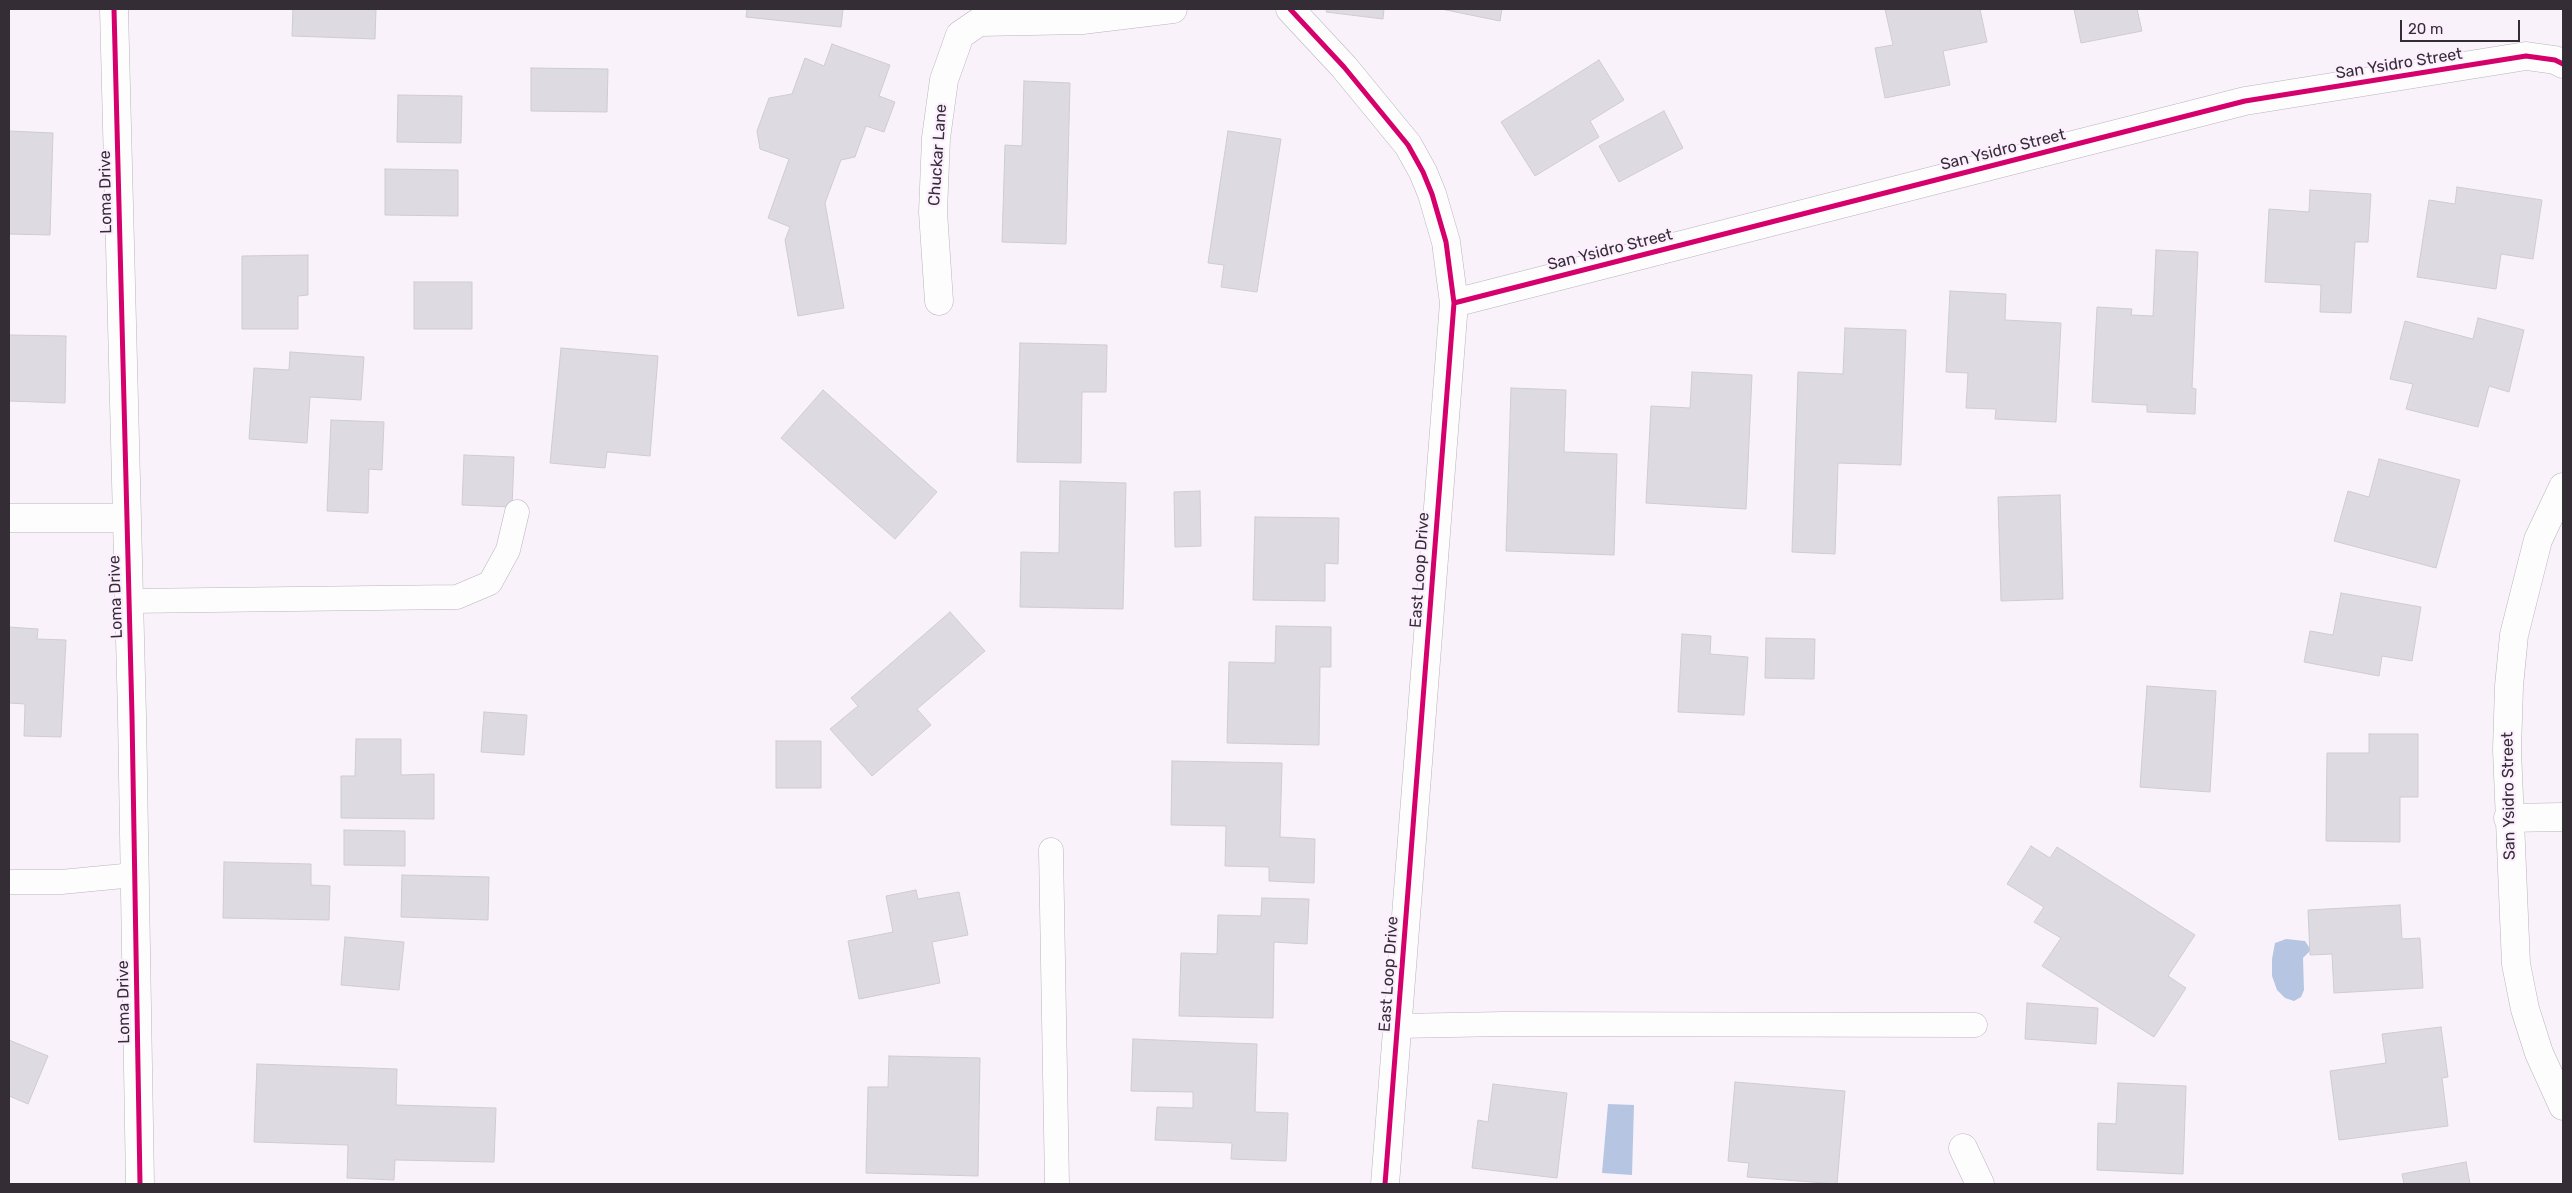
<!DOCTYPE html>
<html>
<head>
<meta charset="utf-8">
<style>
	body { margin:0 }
	#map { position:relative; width:2572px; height:1193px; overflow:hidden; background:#f9f2fa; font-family:Rubik,sans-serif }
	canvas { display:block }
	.frame { position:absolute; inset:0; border:10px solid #342d35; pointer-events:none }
	.scale { position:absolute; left:2400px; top:20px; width:120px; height:22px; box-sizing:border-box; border:2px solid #342d35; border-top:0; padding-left:6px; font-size:15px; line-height:18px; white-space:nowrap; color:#342d35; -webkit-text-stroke:4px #fceefe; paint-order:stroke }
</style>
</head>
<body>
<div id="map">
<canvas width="2572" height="1193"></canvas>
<div class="frame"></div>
<div class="scale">20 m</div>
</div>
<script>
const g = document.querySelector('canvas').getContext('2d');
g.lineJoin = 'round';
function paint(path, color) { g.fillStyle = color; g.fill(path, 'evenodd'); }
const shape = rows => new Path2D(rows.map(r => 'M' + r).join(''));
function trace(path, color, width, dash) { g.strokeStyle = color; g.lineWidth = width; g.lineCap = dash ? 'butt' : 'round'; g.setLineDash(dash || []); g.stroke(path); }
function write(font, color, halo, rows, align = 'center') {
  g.font = font + ' Rubik,sans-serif'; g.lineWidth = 4.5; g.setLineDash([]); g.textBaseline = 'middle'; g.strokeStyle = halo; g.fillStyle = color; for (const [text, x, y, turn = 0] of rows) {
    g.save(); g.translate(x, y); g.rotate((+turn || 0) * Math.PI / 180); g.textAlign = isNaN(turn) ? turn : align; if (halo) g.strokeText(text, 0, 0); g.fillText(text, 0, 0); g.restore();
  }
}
const water = shape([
	[2286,939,2305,941,2311,950,2303,958,2304,990,2301,997,2294,1001,2285,998,2277,990,2272,976,2272,959,2275,943],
	[1608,1104,1634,1105,1632,1175,1602,1173]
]);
const building = shape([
	[293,9,376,9,375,39,292,36,293,9],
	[747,9,843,9,841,27,746,17,747,9],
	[1327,9,1384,9,1383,19,1326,12,1327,9],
	[1441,9,1502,9,1500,21,1441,9],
	[1885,9,1980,9,1987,42,1943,51,1950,85,1885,98,1875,48,1893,45,1885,9],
	[2074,9,2137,9,2142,31,2081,43,2074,9],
	[832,44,890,65,879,96,895,102,884,132,866,126,855,157,841,160,825,203,844,308,798,316,785,240,790,227,768,218,789,159,760,149,757,131,769,98,792,94,805,58,824,66,832,44],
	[1599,60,1624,100,1590,121,1599,137,1535,176,1501,122,1599,60],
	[531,68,608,69,607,112,531,111,531,68],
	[1024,81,1070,83,1066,244,1002,242,1005,145,1022,146,1024,81],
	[398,95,462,96,461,143,397,142,398,95],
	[1664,111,1683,148,1619,182,1599,146,1664,111],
	[9,131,53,133,50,235,9,234,9,131],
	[1228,131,1281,139,1257,292,1221,287,1224,265,1208,263,1228,131],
	[385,169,458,170,458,216,385,215,385,169],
	[2457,187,2542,200,2533,259,2501,254,2496,289,2417,277,2429,200,2455,204,2457,187],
	[2310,190,2371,194,2368,242,2355,242,2351,313,2320,312,2321,285,2265,282,2269,209,2309,212,2310,190],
	[2156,250,2198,252,2192,388,2196,389,2195,414,2147,412,2147,405,2092,402,2097,307,2132,309,2131,315,2153,316,2156,250],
	[308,255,308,295,298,296,298,329,242,329,242,256,308,255],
	[414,282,472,282,472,329,414,329,414,282],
	[1950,291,2006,294,2005,320,2061,323,2056,422,1995,419,1996,409,1966,408,1968,373,1946,372,1950,291],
	[2478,318,2524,330,2509,392,2489,386,2478,427,2406,409,2413,384,2390,379,2405,321,2473,339,2478,318],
	[1845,328,1906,330,1901,465,1838,463,1835,554,1792,552,1798,372,1843,374,1845,328],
	[9,335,66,336,65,403,9,401,9,335],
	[1020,343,1107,345,1106,392,1082,392,1081,463,1017,462,1020,343],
	[561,348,658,356,650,456,607,452,605,468,550,463,561,348],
	[290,352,364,357,361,400,310,397,307,443,249,439,254,368,289,370,290,352],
	[1692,372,1752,375,1746,509,1646,503,1651,406,1690,408,1692,372],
	[1511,388,1566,390,1564,452,1617,454,1614,555,1506,551,1511,388],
	[823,390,937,492,895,539,781,438,823,390],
	[331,420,384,422,382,470,369,469,368,513,327,511,331,420],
	[464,455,514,457,512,507,462,505,464,455],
	[2379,459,2460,480,2436,568,2334,541,2348,491,2369,497,2379,459],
	[1060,481,1126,483,1123,609,1020,607,1021,552,1059,553,1060,481],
	[1200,491,1201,546,1175,547,1174,492,1200,491],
	[2060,495,2063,599,2001,601,1998,497,2060,495],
	[1255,517,1339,518,1338,564,1325,563,1325,601,1253,600,1255,517],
	[2341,593,2421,607,2412,661,2382,656,2379,676,2304,662,2310,631,2333,635,2341,593],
	[950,612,985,651,917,709,931,725,872,776,830,729,858,706,851,698,950,612],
	[1276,626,1331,627,1331,667,1320,667,1319,745,1227,743,1229,662,1275,663,1276,626],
	[9,627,38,629,37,639,66,640,61,737,24,736,25,704,9,703,9,627],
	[1682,634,1711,636,1710,654,1748,657,1744,715,1678,712,1682,634],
	[1766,638,1815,639,1814,679,1765,678,1766,638],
	[2147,686,2216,691,2210,792,2140,787,2147,686],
	[484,712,527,715,524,755,481,752,484,712],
	[2369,734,2418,734,2418,797,2400,797,2400,842,2326,841,2327,753,2369,753,2369,734],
	[356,739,401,739,401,775,434,774,434,819,341,818,341,776,355,776,356,739],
	[776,741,821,741,821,788,776,788,776,741],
	[1172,761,1282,763,1280,837,1315,839,1314,883,1269,881,1269,867,1225,866,1226,826,1171,825,1172,761],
	[344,830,405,831,405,866,344,865,344,830],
	[2031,846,2050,858,2057,847,2195,935,2168,976,2186,988,2154,1037,2042,966,2061,938,2034,922,2044,907,2007,884,2031,846],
	[224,862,311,864,311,885,330,886,329,920,223,918,224,862],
	[402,875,489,877,488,920,401,917,402,875],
	[916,890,918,899,959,892,968,935,932,942,940,983,859,999,848,941,893,932,886,896,916,890],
	[1262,898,1309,899,1307,944,1274,942,1273,1018,1179,1016,1181,953,1217,954,1218,915,1261,916,1262,898],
	[2400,905,2402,939,2420,938,2423,988,2334,993,2332,954,2310,955,2308,910,2400,905],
	[345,937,404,942,399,990,341,985,345,937],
	[2027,1003,2098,1008,2096,1044,2025,1039,2027,1003],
	[2441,1027,2448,1077,2442,1078,2448,1126,2339,1140,2330,1071,2386,1063,2382,1034,2441,1027],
	[1133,1039,1257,1044,1255,1112,1288,1113,1286,1161,1231,1159,1232,1143,1155,1140,1157,1107,1193,1108,1193,1092,1131,1091,1133,1039],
	[9,1040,48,1056,28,1104,9,1096,9,1040],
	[889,1056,980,1058,978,1176,866,1173,868,1087,888,1087,889,1056],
	[257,1064,397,1069,396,1105,496,1108,494,1162,395,1160,394,1180,347,1178,348,1145,254,1142,257,1064],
	[1735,1082,1845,1091,1837,1184,1747,1177,1749,1163,1728,1161,1735,1082],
	[2118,1083,2186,1086,2183,1174,2097,1170,2098,1123,2116,1124,2118,1083],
	[1493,1084,1567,1093,1557,1178,1472,1168,1478,1120,1488,1122,1493,1084],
	[2466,1162,2470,1184,2404,1184,2402,1174,2466,1162]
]);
const lane = shape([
	[129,601,457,597,490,583,508,550,517,512],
	[1051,850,1057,1184],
	[9,882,61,882,134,875],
	[1398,1026,1504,1024,1975,1025]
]);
const street = shape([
	[114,9,132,716,140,1184],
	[1290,9,1344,67,1408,145,1423,172,1432,194,1446,242,1454,303,1385,1184],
	[939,301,933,212,936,138,944,80,960,35,979,22,1082,20,1173,9],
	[1454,303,2245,101,2526,56,2555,60,2563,64],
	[2563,487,2538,540,2514,635,2509,686,2507,750,2516,964,2525,1009,2539,1053,2563,1106],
	[9,518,126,518],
	[2508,818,2563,817],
	[1963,1148,1980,1184]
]);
const cycleway = shape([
	[114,9,132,716,140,1184],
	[1290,9,1344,67,1408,145,1423,172,1432,194,1446,242,1454,303,1385,1184],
	[1454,303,2245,101,2526,56,2555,60,2563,64]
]);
const streetNames = [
	["San Ysidro Street",2399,64,-9],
	["San Ysidro Street",2003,150,-14],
	["Chuckar Lane",938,155,-86],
	["Loma Drive",106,192,-91],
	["San Ysidro Street",1610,250,-14],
	["East Loop Drive",1420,570,-86],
	["Loma Drive",116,597,-92],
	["San Ysidro Street",2509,796,-91],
	["East Loop Drive",1389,974,-86],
	["Loma Drive",124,1002,-91]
];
paint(water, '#b6c6e2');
paint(building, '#dddae2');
trace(building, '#cfcbd3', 1);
trace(lane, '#b9b4ba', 25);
trace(street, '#b9b4ba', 29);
trace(lane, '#fefdfe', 24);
trace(street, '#fefdfe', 28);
trace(cycleway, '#d6006c', 5);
write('16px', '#342d35', '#fceefe', streetNames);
</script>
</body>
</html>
